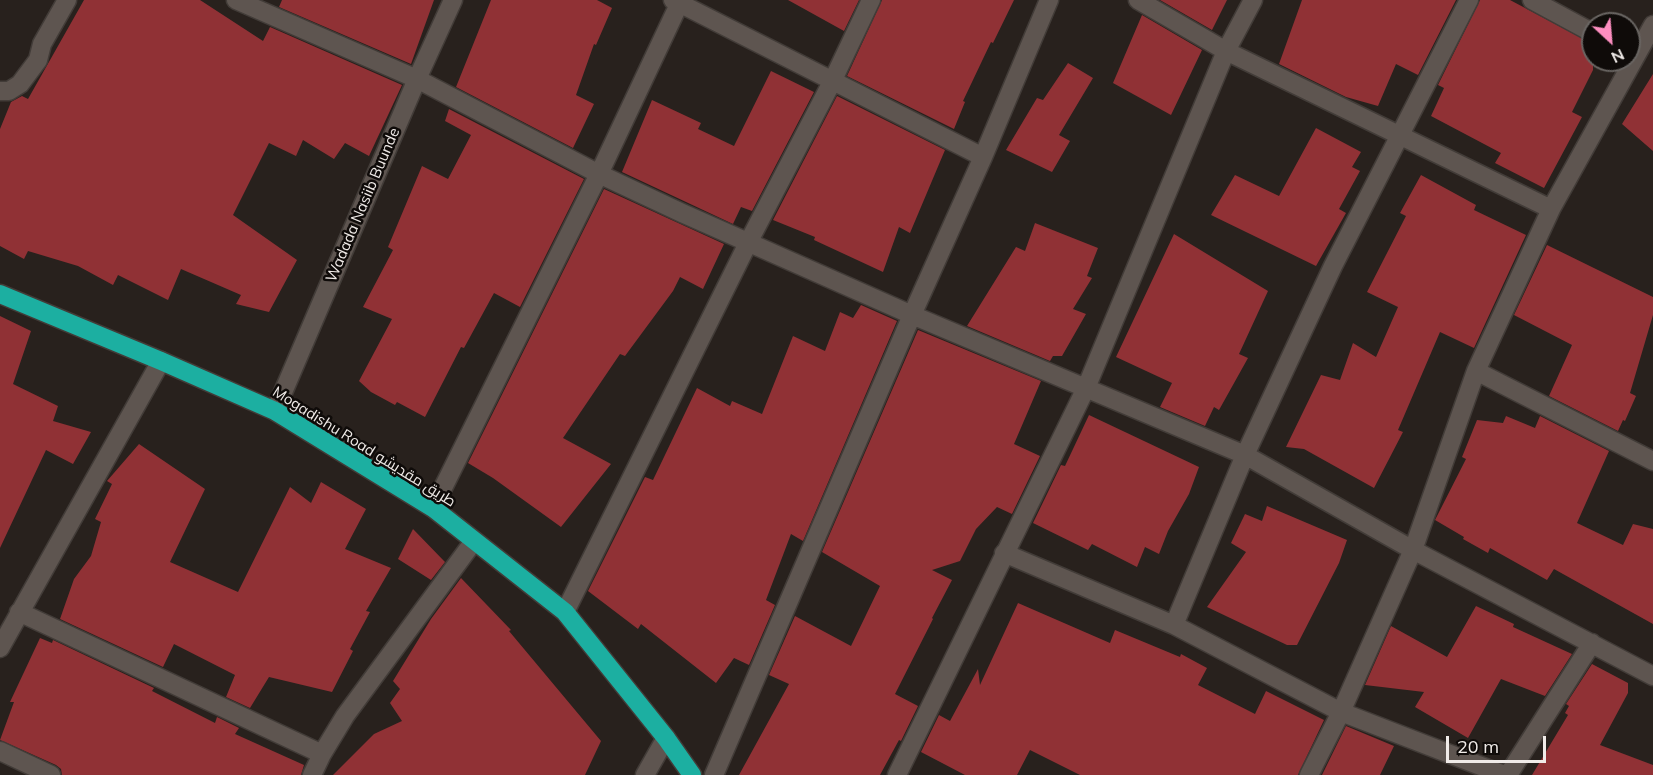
<!DOCTYPE html>
<html>
<head>
<meta charset="utf-8">
<style>
	body { margin:0 }
	#map { position:relative; width:1653px; height:775px; overflow:hidden; background:#28211d; font-family:Mulish,sans-serif }
	canvas { display:block }
	.north { position:absolute; left:1581px; top:12px; width:60px; height:60px; box-sizing:border-box; background:#0f0b09; border:2px solid #696562; border-radius:50%; rotate:154deg; font-size:16px; font-weight:700; line-height:24px; text-align:center; color:#f0ebe8 }
	.north::after { content:''; display:block; margin:auto; width:21px; height:27px; background:#fd8ec0; clip-path:polygon(50% 0,100% 100%,50% 72%,0 100%) }
	.scale { position:absolute; left:1446px; top:736px; width:100px; height:27px; box-sizing:border-box; border:3px solid #f0ebe8; border-top:0; padding-left:8px; font-size:18px; line-height:21px; white-space:nowrap; color:#f0ebe8; -webkit-text-stroke:4px #0f0b09; paint-order:stroke }
</style>
</head>
<body>
<div id="map">
<canvas width="1653" height="775"></canvas>
<div class="north">N</div>
<div class="scale">20 m</div>
</div>
<script>
const g = document.querySelector('canvas').getContext('2d');
g.lineJoin = 'round';
function paint(path, color) { g.fillStyle = color; g.fill(path, 'evenodd'); }
const shape = rows => new Path2D(rows.map(r => 'M' + r).join(''));
function trace(path, color, width, dash) { g.strokeStyle = color; g.lineWidth = width; g.lineCap = dash ? 'butt' : 'round'; g.setLineDash(dash || []); g.stroke(path); }
function write(font, color, halo, rows, align = 'center') {
  g.font = font + ' Mulish,Cairo,sans-serif'; g.lineWidth = 5; g.setLineDash([]); g.textBaseline = 'middle'; g.strokeStyle = halo; g.fillStyle = color; for (const [text, x, y, turn = 0] of rows) {
    g.save(); g.translate(x, y); g.rotate((+turn || 0) * Math.PI / 180); g.textAlign = isNaN(turn) ? turn : align; if (halo) g.strokeText(text, 0, 0); g.fillText(text, 0, 0); g.restore();
  }
}
const building = shape([
	[84,0,200,0,263,41,270,27,402,85,369,156,345,143,334,159,303,140,296,156,269,143,233,215,297,260,269,312,236,304,241,295,181,269,168,300,118,275,113,285,78,266,28,251,24,259,0,246,0,129,11,102,22,96,28,99],
	[282,0,434,0,411,64,279,7],
	[491,0,597,0,612,8,596,45,594,44,576,95,594,104,573,148,456,87],
	[788,0,859,0,844,31],
	[882,0,1014,0,993,43,991,42,963,101,965,102,954,129,847,76],
	[1160,0,1227,0,1212,30],
	[1302,0,1456,0,1418,75,1396,64,1378,106,1346,97,1279,64],
	[1480,0,1510,0,1593,44,1593,70,1572,112,1582,117,1544,188,1495,163,1501,153,1431,116,1444,88,1438,85],
	[1142,15,1202,50,1171,115,1113,83],
	[1068,63,1093,78,1059,135,1070,141,1052,172,1006,150,1037,98,1043,100],
	[771,71,814,92,752,211,741,207,733,224,622,172,652,100,701,123,698,129,734,146],
	[1653,74,1653,151,1622,124],
	[837,96,945,150,910,233,899,227,883,272,814,240,815,237,773,220],
	[449,109,584,179,520,307,494,293,464,348,461,347,425,417,397,402,395,405,371,392,359,381,392,319,363,307,393,250,388,247,422,166,448,179,471,135,445,121],
	[1316,128,1361,152,1352,167,1360,171,1339,209,1346,213,1316,266,1211,215,1235,175,1279,196],
	[1421,175,1476,205,1474,210,1526,235,1474,348,1440,332,1398,430,1403,432,1374,488,1304,449,1286,447,1321,375,1340,380,1353,343,1376,357,1398,307,1367,292,1406,216,1400,213],
	[604,189,724,244,703,289,680,277,673,291,625,356,620,354,563,438,611,464,561,527,493,478,468,463],
	[1035,223,1098,248,1087,276,1092,278,1073,309,1086,314,1062,356,1053,356,1050,361,967,326,1016,247,1025,251],
	[1174,234,1268,291,1239,354,1248,358,1219,410,1214,407,1205,426,1160,407,1172,383,1116,357],
	[1547,245,1653,297,1653,315,1630,393,1636,396,1625,421,1623,420,1618,431,1549,396,1572,345,1514,315],
	[861,305,897,321,803,541,791,534,766,600,775,605,749,665,734,658,716,683,641,624,638,629,588,591,645,477,653,480,697,388,730,406,732,401,762,414,793,336,825,351,840,312,853,318],
	[0,316,31,331,13,384,58,406,53,421,91,432,73,464,46,450,0,548],
	[918,330,1041,381,1014,444,1040,456,1012,514,997,507,976,529,960,561,932,570,952,580,932,618,933,619,895,694,918,706,901,741,899,740,880,775,739,775,789,684,769,675,795,616,851,646,880,586,822,552],
	[1089,415,1199,467,1189,494,1168,531,1159,554,1145,547,1137,567,1092,544,1088,550,1033,523,1061,465,1065,466],
	[1506,416,1535,428,1540,416,1609,451,1577,523,1623,545,1633,524,1653,529,1653,624,1554,569,1547,580,1490,548,1488,553,1463,539,1464,537,1435,520,1466,459,1462,457,1477,420,1503,423],
	[139,444,205,489,170,562,238,592,290,487,311,503,321,482,366,509,345,549,391,568,366,611,370,612,350,649,353,651,332,692,269,677,250,708,226,697,235,675,174,644,163,667,60,619,74,579,91,556,101,522,95,519,112,484,107,481],
	[1267,506,1347,540,1339,563,1297,645,1287,645,1207,607,1246,552,1231,543,1245,514,1262,521],
	[413,529,445,562,431,580,398,559],
	[461,578,511,630,509,631,601,741,585,775,333,775,374,734,402,721,390,703,400,689,393,681,431,619],
	[1018,603,1110,643,1115,630,1180,657,1181,654,1207,668,1198,685,1255,714,1266,691,1324,720,1298,775,1080,775,1030,750,1017,775,965,775,921,752,939,715,950,721,978,669,980,685],
	[1476,606,1514,624,1513,627,1572,654,1545,696,1501,679,1468,738,1415,707,1424,692,1365,685,1391,626,1447,657],
	[40,638,52,643,53,640,154,688,152,691,215,723,217,717,239,728,235,734,304,765,301,775,62,775,61,769,56,765,0,740,14,702,10,702],
	[1592,664,1628,683,1628,693,1600,745,1653,765,1653,775,1532,775,1568,715,1565,713,1569,706,1566,704],
	[1346,726,1394,746,1380,775,1322,775]
]);
const minor = shape([
	[236,0,417,79,599,174,682,213,912,315,1245,455,1413,550,1653,676],
	[673,0,983,157],
	[1138,0,1226,51,1551,209],
	[1532,0,1593,33],
	[0,91,9,91,20,84,38,60,42,44,67,0],
	[1476,371,1653,461],
	[275,411,417,79,453,0],
	[433,508,599,174,681,0],
	[1004,553,1174,625,1341,712,1504,775],
	[19,612,322,754],
	[565,612,749,241,832,82,871,0],
	[1174,625,1245,455,1333,266,1469,0],
	[0,648,161,361],
	[0,751,51,775],
	[312,775,322,754,345,716,474,541],
	[645,775,666,738],
	[714,775,912,315,983,157,1049,0],
	[897,775,1086,388,1226,51,1253,0],
	[1309,775,1341,712,1413,550,1476,371,1551,209,1653,25],
	[1508,775,1592,643]
]);
const highway = shape([
	[0,294,161,361,275,411,433,508,565,612,666,738,692,775]
]);
const streetNames = [
	["Wadada Nasiib Buunde",363,205,-67],
	["Mogadishu Road طريق مقديشو",364,447,32]
];
paint(building, '#903135');
trace(minor, '#423c38', 21);
trace(highway, '#423c38', 21);
trace(minor, '#5e5550', 18);
trace(highway, '#1cafa1', 18);
write('15px', '#f0ebe8', '#0f0b09', streetNames);
</script>
</body>
</html>
